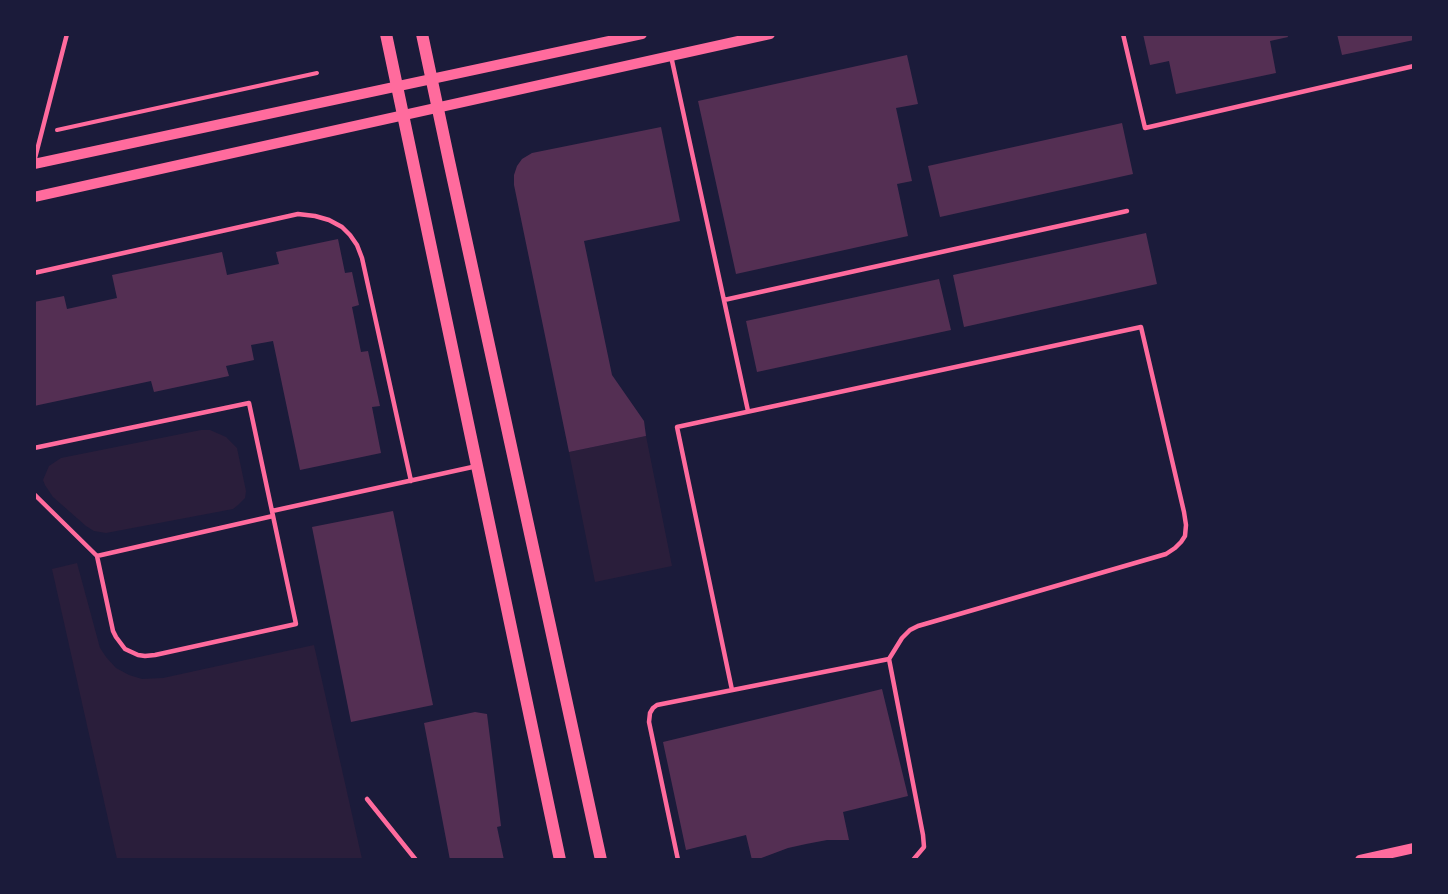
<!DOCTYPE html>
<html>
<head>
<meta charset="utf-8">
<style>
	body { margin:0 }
	#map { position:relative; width:1448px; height:894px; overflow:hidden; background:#1b1b3a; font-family:"Source Sans 3",sans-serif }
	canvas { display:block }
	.frame { position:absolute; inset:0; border:36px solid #1b1b3a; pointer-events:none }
</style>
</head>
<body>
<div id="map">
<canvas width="1448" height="894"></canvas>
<div class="frame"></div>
</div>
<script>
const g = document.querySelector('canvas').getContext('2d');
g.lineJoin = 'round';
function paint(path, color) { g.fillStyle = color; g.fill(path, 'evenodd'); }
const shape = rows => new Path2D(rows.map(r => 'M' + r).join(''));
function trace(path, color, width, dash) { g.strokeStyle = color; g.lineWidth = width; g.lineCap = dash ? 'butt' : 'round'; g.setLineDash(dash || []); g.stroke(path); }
const green = shape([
	[201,430,210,430,226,437,237,448,246,491,245,498,238,505,233,509,106,533,94,531,86,526,53,497,45,485,43,480,49,466,61,458],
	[646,436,672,566,595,582,569,452],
	[77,563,100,648,106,657,116,668,129,675,142,679,163,678,314,645,362,859,117,859,52,569]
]);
const building = shape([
	[1143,34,1287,34,1288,37,1270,41,1276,73,1176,94,1169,61,1150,65],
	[1337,34,1414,34,1414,40,1342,55],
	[907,55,918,104,896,108,912,181,897,184,908,236,736,274,698,101],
	[1122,123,1133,174,940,217,928,166],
	[661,127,680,221,584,241,612,375,644,421,646,436,569,452,514,185,514,175,517,166,522,159,532,153],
	[1146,233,1157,284,964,327,953,275],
	[338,239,345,273,352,272,359,305,352,307,361,352,368,351,380,406,372,407,381,453,300,470,273,341,251,345,254,360,226,366,229,376,154,392,151,381,34,406,34,302,64,296,67,309,117,298,112,275,222,252,227,275,279,264,276,252],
	[939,279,951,330,757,372,746,321],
	[393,511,433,705,351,722,312,527],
	[882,689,908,796,843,812,849,840,827,840,806,844,788,848,756,860,752,860,746,835,686,850,663,742],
	[475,712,487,714,501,826,497,827,504,860,450,860,424,723]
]);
const path = shape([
	[57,130,317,73]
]);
const service = shape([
	[1123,34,1145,128,1414,66],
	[671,56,748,411],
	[34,162,67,34],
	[34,273,298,214,315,216,329,220,342,227,350,235,357,245,362,258,411,481],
	[724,300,1127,211],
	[34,448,249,403,296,624,155,655,145,656,138,655,125,649,116,637,113,631,97,556],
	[34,494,97,556,273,516],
	[272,511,477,466],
	[732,690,677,427,1141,327,1184,512,1186,525,1185,536,1181,542,1175,548,1166,554,918,626,910,630,902,638,889,659],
	[367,799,416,860],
	[678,860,649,722,650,713,653,708,657,705,662,704,889,659,923,835,924,847,913,860]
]);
const tertiary = shape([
	[34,164,642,34],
	[34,197,770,34],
	[1360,860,1414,848]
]);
const secondary = shape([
	[386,34,560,860],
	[422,34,449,161,601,860]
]);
paint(green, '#2a1e3b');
paint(building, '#542f53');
trace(path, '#ff6b9d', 4);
trace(service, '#ff6b9d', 4.5);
trace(tertiary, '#ff6b9d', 10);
trace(secondary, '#ff6b9d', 12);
</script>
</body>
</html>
